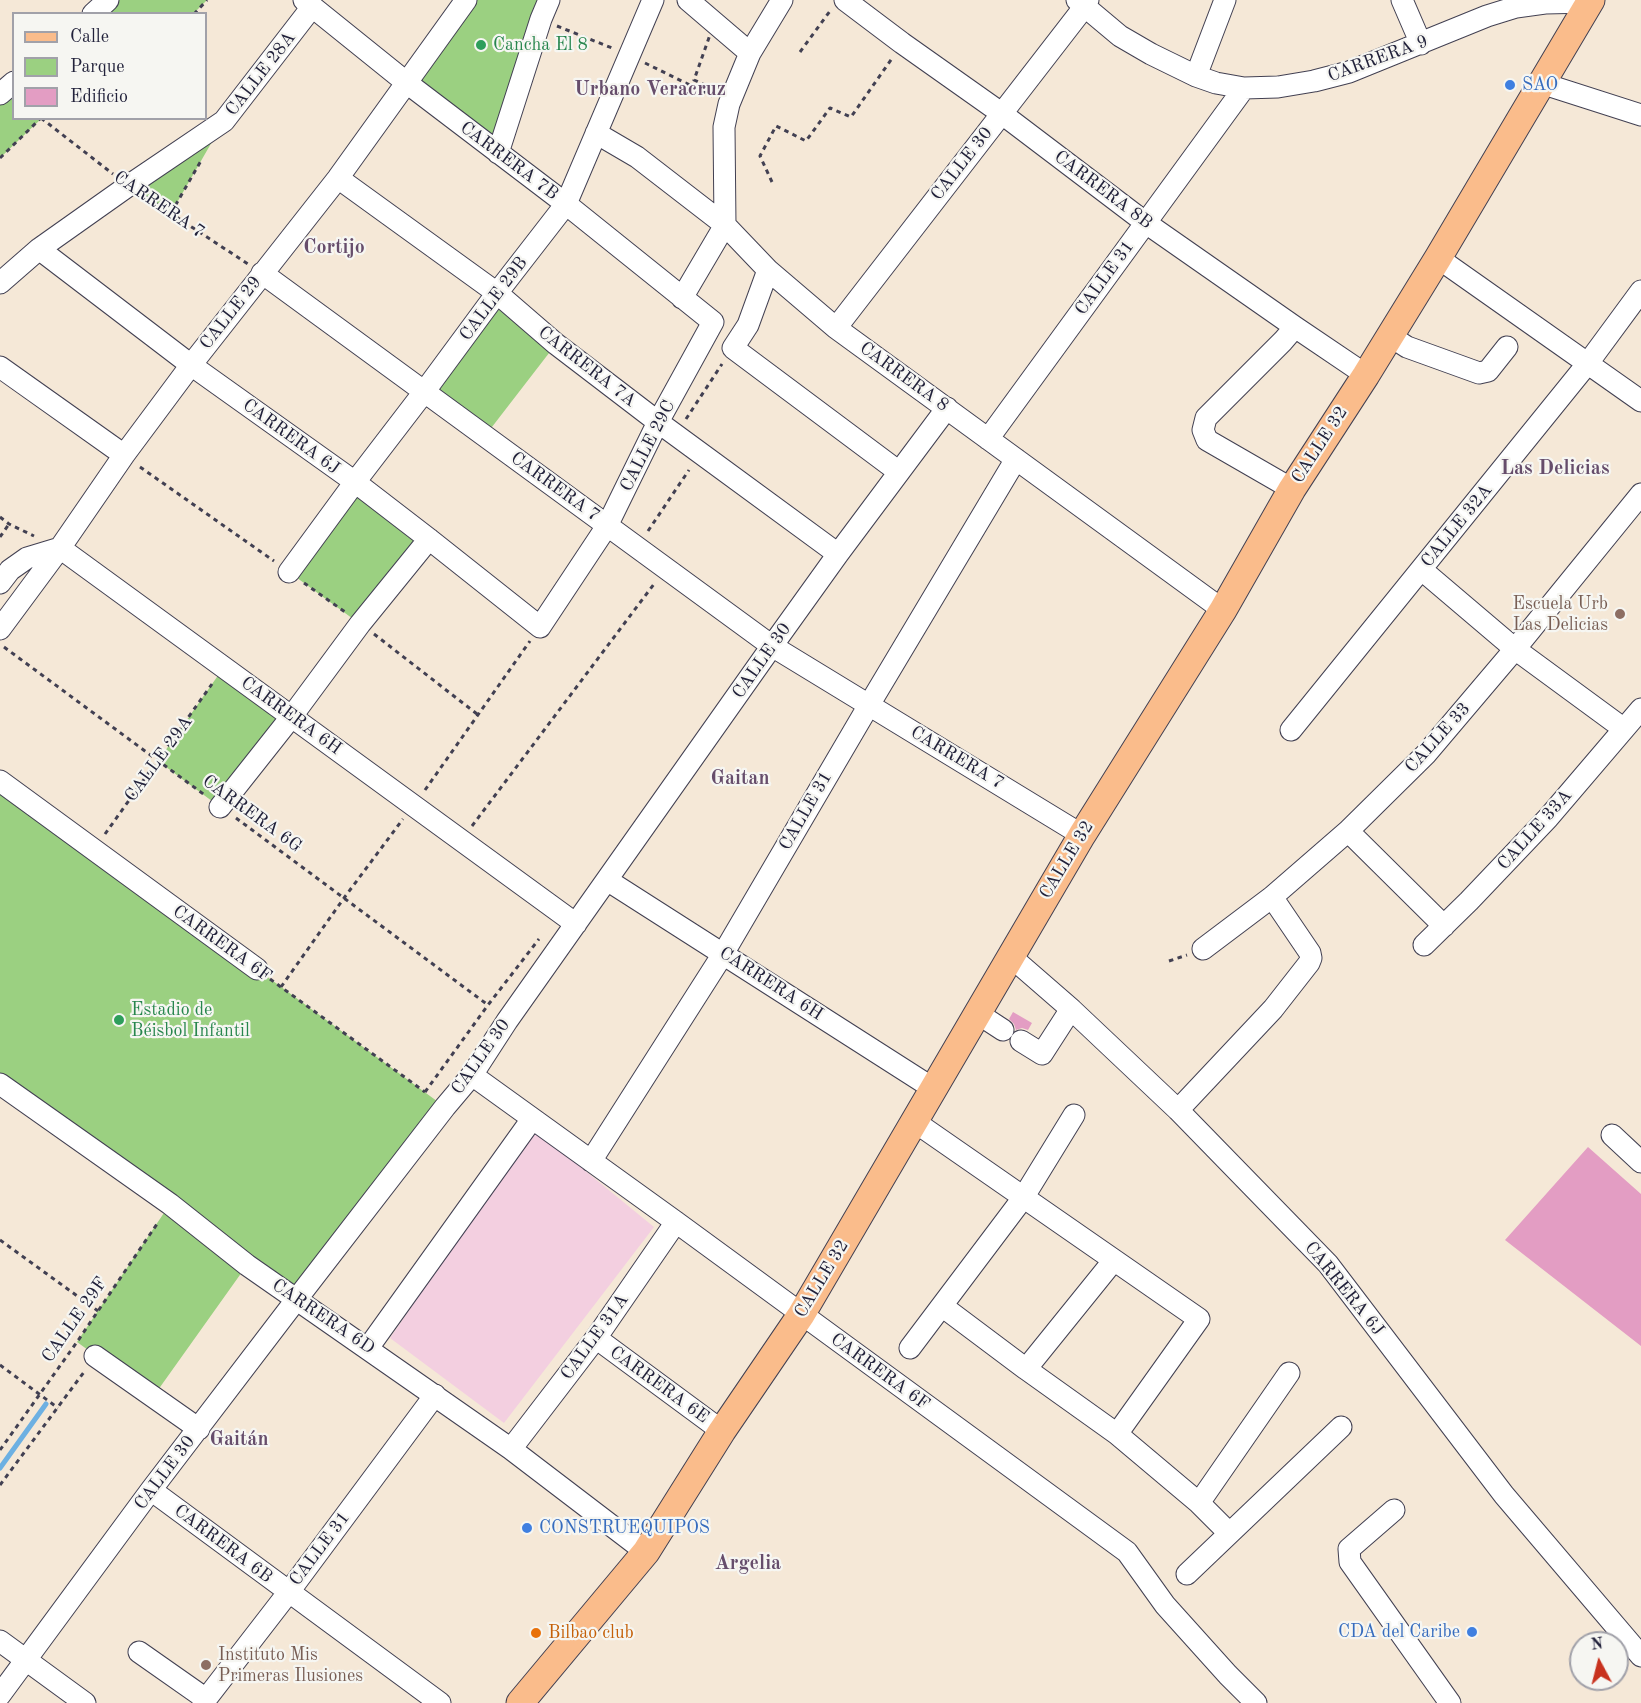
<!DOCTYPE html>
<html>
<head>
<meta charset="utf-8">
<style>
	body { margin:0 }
	#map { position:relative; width:1641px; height:1703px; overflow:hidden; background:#f5e8d7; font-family:"Old Standard TT",serif }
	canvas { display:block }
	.legend { position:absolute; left:12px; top:12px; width:195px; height:108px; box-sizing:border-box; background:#f6f6f2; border:2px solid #a1a1a9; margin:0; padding:8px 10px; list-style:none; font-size:18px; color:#22223b }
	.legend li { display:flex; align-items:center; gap:12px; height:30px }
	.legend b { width:30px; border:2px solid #a1a1a9 }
	.north { position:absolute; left:1569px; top:1631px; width:60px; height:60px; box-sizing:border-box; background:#f6f6f2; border:2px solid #a1a1a9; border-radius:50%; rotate:353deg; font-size:16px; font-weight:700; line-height:24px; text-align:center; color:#22223b }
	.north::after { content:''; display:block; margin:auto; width:21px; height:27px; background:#c8321e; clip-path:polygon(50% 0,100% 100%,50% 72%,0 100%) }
</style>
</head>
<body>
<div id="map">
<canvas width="1641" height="1703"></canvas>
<ul class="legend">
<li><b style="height:8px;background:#fabc8b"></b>Calle</li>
<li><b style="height:16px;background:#9bd081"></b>Parque</li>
<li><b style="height:16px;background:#e39dc3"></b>Edificio</li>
</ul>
<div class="north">N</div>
</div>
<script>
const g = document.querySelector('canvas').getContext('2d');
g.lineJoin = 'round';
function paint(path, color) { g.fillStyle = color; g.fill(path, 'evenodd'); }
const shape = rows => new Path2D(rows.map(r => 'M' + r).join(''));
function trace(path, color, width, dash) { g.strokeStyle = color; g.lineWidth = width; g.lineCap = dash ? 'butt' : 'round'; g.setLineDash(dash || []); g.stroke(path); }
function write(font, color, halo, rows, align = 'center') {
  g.font = font + ' "Old Standard TT",serif'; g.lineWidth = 4.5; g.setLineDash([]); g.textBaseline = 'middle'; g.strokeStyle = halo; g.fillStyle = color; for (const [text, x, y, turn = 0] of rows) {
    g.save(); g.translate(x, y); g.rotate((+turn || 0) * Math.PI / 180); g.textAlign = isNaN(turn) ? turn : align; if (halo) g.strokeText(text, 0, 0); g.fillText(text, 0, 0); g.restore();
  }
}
const built = shape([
	[534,1129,654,1227,504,1423,390,1338]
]);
const green = shape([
	[108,0,207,0,194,13,93,14],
	[468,0,549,0,498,153,407,83],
	[13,82,14,118,41,119,0,158,0,94],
	[224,121,171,213,128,186],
	[497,293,556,344,485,436,424,392],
	[355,482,429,539,360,624,289,572],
	[224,667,292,716,220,807,158,761],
	[0,781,445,1107,296,1300,247,1265,153,1397,77,1342,170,1204,0,1084]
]);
const stream = shape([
	[0,1468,46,1404]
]);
const building = shape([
	[1013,1012,1032,1023,1028,1030,1022,1028,1016,1030,1014,1024,1009,1019],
	[1588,1147,1641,1194,1641,1346,1505,1240]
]);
const path = shape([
	[194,14,207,0],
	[557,26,612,48],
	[711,32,745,55,727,95,694,80,711,32],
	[800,52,830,11],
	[645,63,712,96],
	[41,118,113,174],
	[0,158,41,118],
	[772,182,760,156,776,126,806,141,830,108,851,117,893,57],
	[146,197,248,264],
	[171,213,202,159],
	[686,419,722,364],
	[140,467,274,561],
	[0,517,9,524,34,536],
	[648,531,689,470],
	[0,537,9,524],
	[304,583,345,612],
	[374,634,477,714],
	[4,647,206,796],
	[425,790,530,641],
	[236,818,488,1005],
	[472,826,654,584],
	[105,834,212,684],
	[1169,961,1187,955],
	[270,979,425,1092],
	[281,987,344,898,403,819],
	[425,1092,488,1005,539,939],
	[0,1240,98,1311],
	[0,1365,58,1408],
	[0,1450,77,1342,159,1221],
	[0,1485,84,1372]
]);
const minor = shape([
	[688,0,750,53],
	[845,0,902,43,1001,113,1146,223,1295,327,1366,375],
	[1077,0,1120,36,1151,54,1196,76,1216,83,1244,88,1278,87,1314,81,1349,72,1487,16,1516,7,1545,3,1590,2],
	[1402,0,1421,44],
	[93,14,108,0],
	[1196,76,1225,0],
	[1541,83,1641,115],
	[0,94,14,82],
	[596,133,637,157,725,225,768,270,836,328,1223,610],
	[498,153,541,19,549,0],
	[338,178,497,293,556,344,658,422,838,554],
	[725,225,724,127,729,104,750,53,782,0],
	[39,249,191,365,355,482,429,539,540,627,607,526,658,422,713,322,566,204,407,83,304,0],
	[1438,258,1641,401],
	[768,270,748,325,733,348,899,472],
	[262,273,772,646,1082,835],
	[0,283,39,249,128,186,224,121,312,7],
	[682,298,725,225],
	[836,328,1085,6,1088,0],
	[1390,336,1407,347,1479,373,1488,371,1507,347],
	[0,367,124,455],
	[988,439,1244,88],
	[1292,489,1207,440,1203,430,1206,418,1283,341,1295,327],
	[1422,570,1515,649,1624,729],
	[289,572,355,482,424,392,497,293,566,204,653,0],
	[0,583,10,570,27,558,60,548,576,924],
	[0,629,60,548,124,455,191,365,338,178,466,0],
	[1291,730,1588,363,1641,291],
	[0,781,257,969],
	[220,807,292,716,360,624,429,539],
	[1348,831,1444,926],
	[607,880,934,1089],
	[1424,945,1469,901,1548,818,1641,709],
	[1203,949,1272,897,1348,831,1426,754,1515,649,1641,494],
	[1010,956,1071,1009,1178,1110,1328,1264,1504,1495,1641,1656],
	[977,1013,1003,1030],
	[1021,1041,1042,1054,1071,1009],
	[472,1075,676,1222,1127,1552,1165,1605,1228,1675,1256,1703],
	[0,1084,170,1204,247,1265,511,1449,646,1552],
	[1178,1110,1273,1009,1309,963,1311,958,1310,953,1272,897],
	[915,1122,1199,1319,1117,1434],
	[1612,1135,1641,1162],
	[591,1161,723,954,869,705,1016,459],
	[942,1306,1026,1369,1117,1434,1199,1503,1229,1533],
	[596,1338,722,1431],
	[368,1348,532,1119],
	[910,1348,1023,1198,1074,1115],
	[95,1356,199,1429],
	[1026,1369,1114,1260],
	[511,1449,596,1338,676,1222],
	[151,1490,440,1703],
	[1199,1503,1289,1373],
	[1394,1510,1349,1549,1350,1562,1450,1703],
	[1187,1574,1341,1427],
	[0,1641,85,1703],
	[139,1652,206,1699],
	[0,1695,151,1490,296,1300,445,1107,472,1075,507,1021,772,646,838,554,947,408],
	[203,1703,288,1593,435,1395]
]);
const major = shape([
	[520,1703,646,1552,722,1431,801,1315,1082,835,1223,610,1292,489,1366,375,1438,258,1591,0]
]);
const markers = [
	[481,45,6,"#2e9e5b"],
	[1510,85,6,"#3f7fe0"],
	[1620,614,6,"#8d6e63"],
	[119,1020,6,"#2e9e5b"],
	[527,1528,6,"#3f7fe0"],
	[1472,1632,6,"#3f7fe0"],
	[536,1633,6,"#e8710a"],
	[206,1665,6,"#8d6e63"]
];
const leisureNames = [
	["Cancha El 8",493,45],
	["Estadio de",131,1010],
	["Béisbol Infantil",131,1031]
];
const streetNames = [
	["CARRERA 9",1378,59,-20],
	["CALLE 28A",261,74,-52],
	["CARRERA 7B",509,161,37],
	["CALLE 30",962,164,-52],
	["CARRERA 8B",1103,190,37],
	["CARRERA 7",159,205,34],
	["CALLE 31",1105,278,-54],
	["CALLE 29B",494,299,-53],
	["CALLE 29",231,313,-52],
	["CARRERA 7A",587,367,38],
	["CARRERA 8",904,377,36],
	["CARRERA 6J",291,437,36],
	["CALLE 32",1320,445,-57],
	["CALLE 29C",648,446,-63],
	["CARRERA 7",555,487,36],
	["CALLE 32A",1457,526,-51],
	["CALLE 30",762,661,-55],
	["CARRERA 6H",291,716,36],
	["CALLE 33",1438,738,-48],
	["CARRERA 7",957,758,31],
	["CALLE 29A",159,759,-54],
	["CALLE 31",806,811,-60],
	["CARRERA 6G",252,814,36],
	["CALLE 33A",1535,830,-48],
	["CALLE 32",1067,860,-59],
	["CARRERA 6F",222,944,36],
	["CARRERA 6H",771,984,33],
	["CALLE 30",481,1057,-55],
	["CALLE 32",822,1279,-59],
	["CARRERA 6J",1344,1289,51],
	["CARRERA 6D",323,1317,34],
	["CALLE 29F",75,1320,-55],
	["CALLE 31A",595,1337,-54],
	["CARRERA 6F",880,1372,36],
	["CARRERA 6E",659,1385,36],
	["CALLE 30",165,1473,-53],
	["CARRERA 6B",223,1544,37],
	["CALLE 31",320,1549,-53]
];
const shopNames = [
	["SAO",1522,85],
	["CONSTRUEQUIPOS",539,1528],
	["CDA del Caribe",1460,1632,"right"]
];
const educationNames = [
	["Escuela Urb",1608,604],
	["Las Delicias",1608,625],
	["Instituto Mis",218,1655,"left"],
	["Primeras Ilusiones",218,1676,"left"]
];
const foodNames = [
	["Bilbao club",548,1633]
];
const neighbourhoodNames = [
	["Urbano Veracruz",650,90],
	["Cortijo",334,248],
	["Las Delicias",1555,469],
	["Gaitan",740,779],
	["Gaitán",239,1440],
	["Argelia",748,1564]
];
paint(built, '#f3cfe0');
paint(green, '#9bd081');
trace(stream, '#6db0e2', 5);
paint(building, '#e39dc3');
trace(minor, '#424052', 23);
trace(major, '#424052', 29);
trace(path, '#424052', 3, [4.5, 4.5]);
trace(minor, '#fff', 21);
trace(major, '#fabc8b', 27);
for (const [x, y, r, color] of markers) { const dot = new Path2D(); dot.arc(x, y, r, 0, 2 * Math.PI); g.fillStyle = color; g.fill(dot); trace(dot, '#f6f6f2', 2); }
write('18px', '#27864d', '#f6f6f2', leisureNames, 'left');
write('18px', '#22223b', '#f6f6f2', streetNames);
write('18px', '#366cbe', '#f6f6f2', shopNames, 'left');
write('18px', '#785e54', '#f6f6f2', educationNames, 'right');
write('18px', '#c56008', '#f6f6f2', foodNames, 'left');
write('bold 20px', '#664d6b', '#f6f6f2', neighbourhoodNames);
</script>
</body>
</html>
